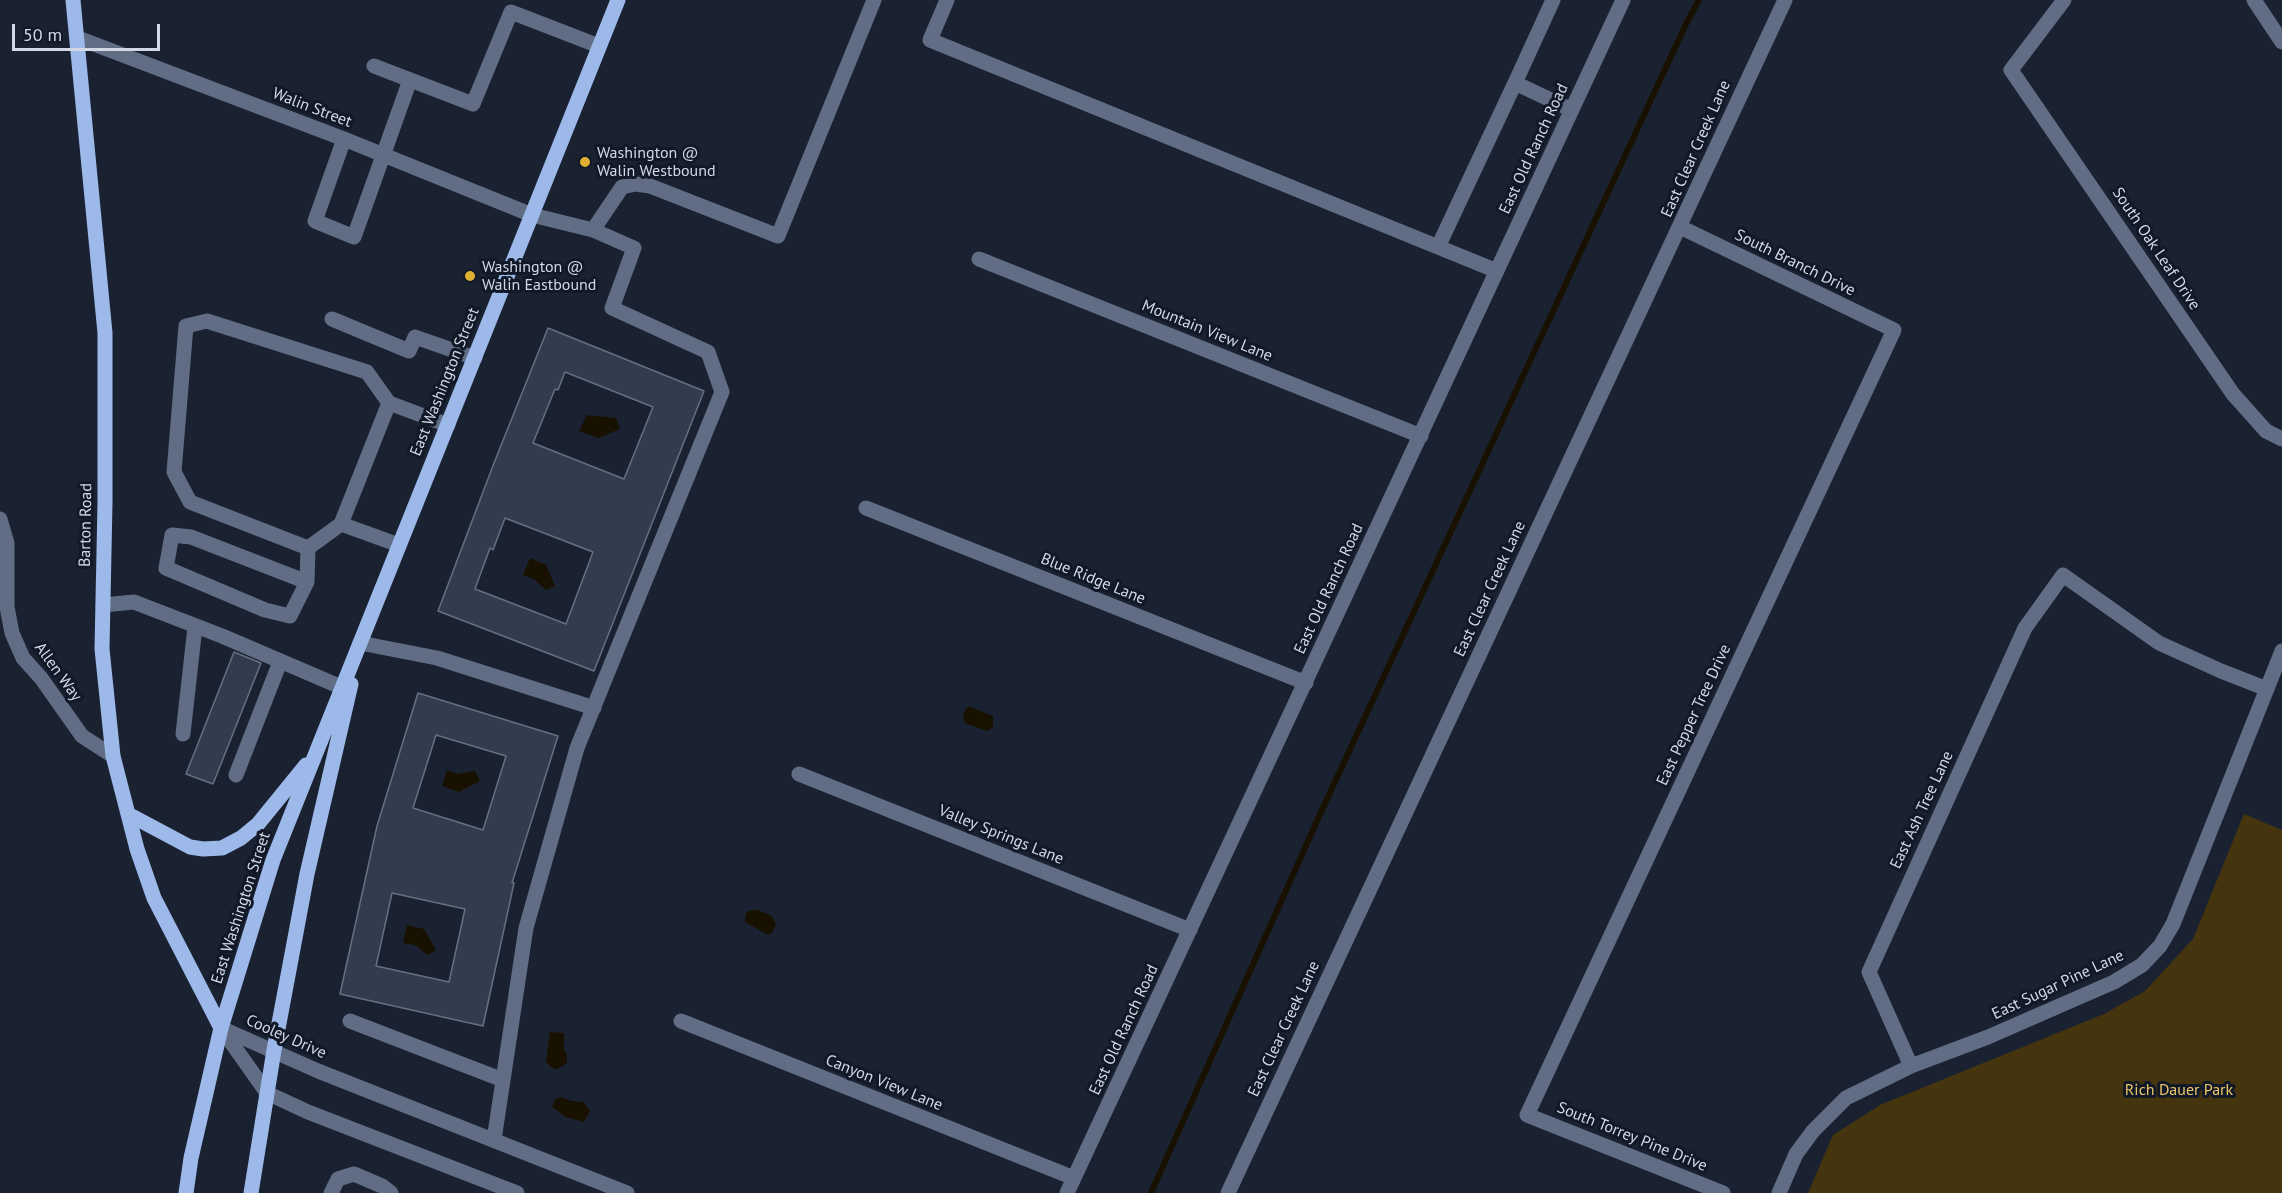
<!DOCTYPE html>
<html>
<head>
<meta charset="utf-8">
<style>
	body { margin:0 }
	#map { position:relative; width:2282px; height:1193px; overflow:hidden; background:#1a2232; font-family:"PT Sans",sans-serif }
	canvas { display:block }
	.scale { position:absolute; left:12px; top:24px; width:148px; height:27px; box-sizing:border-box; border:3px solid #d3d9e4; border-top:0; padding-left:8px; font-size:18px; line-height:21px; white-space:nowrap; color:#d3d9e4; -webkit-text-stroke:4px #111928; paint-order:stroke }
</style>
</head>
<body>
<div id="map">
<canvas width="2282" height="1193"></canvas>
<div class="scale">50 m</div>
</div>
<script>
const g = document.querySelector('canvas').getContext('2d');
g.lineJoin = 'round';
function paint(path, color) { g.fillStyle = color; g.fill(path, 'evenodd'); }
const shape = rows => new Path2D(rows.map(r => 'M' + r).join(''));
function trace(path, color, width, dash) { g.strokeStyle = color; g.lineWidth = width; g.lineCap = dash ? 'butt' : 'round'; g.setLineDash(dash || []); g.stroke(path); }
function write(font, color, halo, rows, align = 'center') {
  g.font = font + ' "PT Sans",sans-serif'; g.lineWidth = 6; g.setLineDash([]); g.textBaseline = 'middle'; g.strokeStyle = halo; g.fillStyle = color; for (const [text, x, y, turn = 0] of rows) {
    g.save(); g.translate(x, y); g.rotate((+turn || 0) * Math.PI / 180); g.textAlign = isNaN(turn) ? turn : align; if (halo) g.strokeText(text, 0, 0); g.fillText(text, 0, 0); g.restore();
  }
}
const green = shape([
	[2244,814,2282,830,2282,1193,1808,1193,1833,1135,1880,1105,2104,1014,2145,991,2193,939]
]);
const water = shape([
	[587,415,616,418,620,429,598,438,579,431],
	[530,558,546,565,555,586,546,590,534,579,523,575],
	[968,706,993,716,993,727,987,731,965,723,963,714],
	[447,770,457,774,475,771,480,781,459,792,442,786],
	[751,910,758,910,772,916,776,925,772,933,768,935,745,922,746,913],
	[407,925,424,929,436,950,428,955,415,945,403,943],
	[550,1032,564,1033,564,1050,567,1055,567,1063,557,1069,552,1068,546,1061],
	[561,1097,571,1101,583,1102,590,1111,584,1122,566,1117,552,1107,555,1099]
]);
const stream = shape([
	[1151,1193,1321,812,1687,22,1699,0]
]);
const building = shape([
	[548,328,704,391,594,671,438,611,494,463,548,328],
	[565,372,653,407,624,479,533,443,555,389,558,390,565,372],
	[505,518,593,552,566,624,475,589,490,548,493,550,505,518],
	[234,652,261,663,213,784,186,774,234,652],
	[418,693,558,736,512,883,514,883,483,1026,340,994,377,826,418,693],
	[436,735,506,756,483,830,413,808,436,735],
	[392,893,465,909,449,982,376,966,392,893]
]);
const minor = shape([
	[947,0,930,40,1497,271],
	[2064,0,2011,70,2233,394,2266,431,2282,439],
	[2254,0,2282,42],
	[78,38,344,139,532,215,593,230,622,187,636,184,650,186,778,236,874,0],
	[374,66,473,104,511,12,599,46],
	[1515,83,1553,0],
	[344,139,315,221,354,237,410,80],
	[1680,227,1894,330,1527,1115,1723,1193],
	[1438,247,1515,83,1572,110],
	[979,259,1421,436],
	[332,319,409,351,415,337,475,358],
	[866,508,1306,683],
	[0,519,7,543,7,607,12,633,23,658,41,678,82,736,113,756],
	[341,524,389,403],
	[308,548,341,524,399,545],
	[307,582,191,537,172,535,166,568,265,610,290,616,307,582,308,548,190,502,174,472,186,326,207,321,367,372,389,403,448,425],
	[103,605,134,602,222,636,341,687],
	[360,643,437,658,594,708],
	[183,734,195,627],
	[799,774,1190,930],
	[236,775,280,662],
	[350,1021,503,1080],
	[681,1021,1074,1178],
	[221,1028,318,1071,627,1193],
	[221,1028,267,1093,308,1112,517,1193],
	[1911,1066,1869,972,2025,628,2063,575,2159,643,2221,671,2267,689],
	[494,1140,526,928,577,748,722,392,708,352,612,308,634,248,593,230],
	[331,1193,338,1179,354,1174,382,1186,391,1193],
	[1067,1193,1623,0],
	[1228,1193,1785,0],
	[1779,1193,1796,1154,1813,1131,1846,1098,1911,1066,1988,1037,2114,982,2142,965,2160,946,2173,924,2282,651]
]);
const major = shape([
	[73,0,105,333,105,503,102,649,113,756,137,849,154,898,221,1028],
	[128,814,190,847,203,849,222,848,241,838,258,824,306,765],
	[186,1193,191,1158,221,1028,273,860,618,0],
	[251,1193,274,1050,307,874,351,684]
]);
const markers = [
	[585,162,6,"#dfb133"],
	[470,276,6,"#dfb133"]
];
const streetNames = [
	["Walin Street",312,108,21],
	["East Old Ranch Road",1534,149,-65],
	["East Clear Creek Lane",1696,149,-66],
	["South Oak Leaf Drive",2156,249,56],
	["South Branch Drive",1795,263,26],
	["Mountain View Lane",1207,331,22],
	["East Washington Street",445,382,-68],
	["Barton Road",86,525,-89],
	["Blue Ridge Lane",1093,579,22],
	["East Old Ranch Road",1329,589,-65],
	["East Clear Creek Lane",1490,589,-65],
	["Allen Way",58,672,54],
	["East Pepper Tree Drive",1694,715,-65],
	["East Ash Tree Lane",1922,810,-65],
	["Valley Springs Lane",1001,835,22],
	["East Washington Street",241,908,-72],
	["East Sugar Pine Lane",2058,985,-25],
	["East Clear Creek Lane",1284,1029,-65],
	["East Old Ranch Road",1124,1030,-65],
	["Cooley Drive",286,1037,24],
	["Canyon View Lane",884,1083,22],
	["South Torrey Pine Drive",1632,1137,22]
];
const poiNames = [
	["Washington @",597,153],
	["Walin Westbound",597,171],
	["Washington @",482,267],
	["Walin Eastbound",482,285]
];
const parkNames = [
	["Rich Dauer Park",2179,1090]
];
paint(green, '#44350f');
paint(water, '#191100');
trace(stream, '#191100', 6);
paint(building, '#323c4c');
trace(building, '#657082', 1.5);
trace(minor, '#606d85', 15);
trace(major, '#9db9ea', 15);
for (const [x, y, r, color] of markers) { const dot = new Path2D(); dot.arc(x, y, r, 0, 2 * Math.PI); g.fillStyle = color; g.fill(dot); trace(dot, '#111928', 2); }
write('16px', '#d3d9e4', '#111928', streetNames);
write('16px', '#d3d9e4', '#111928', poiNames, 'left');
write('16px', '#edc668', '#111928', parkNames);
</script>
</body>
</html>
